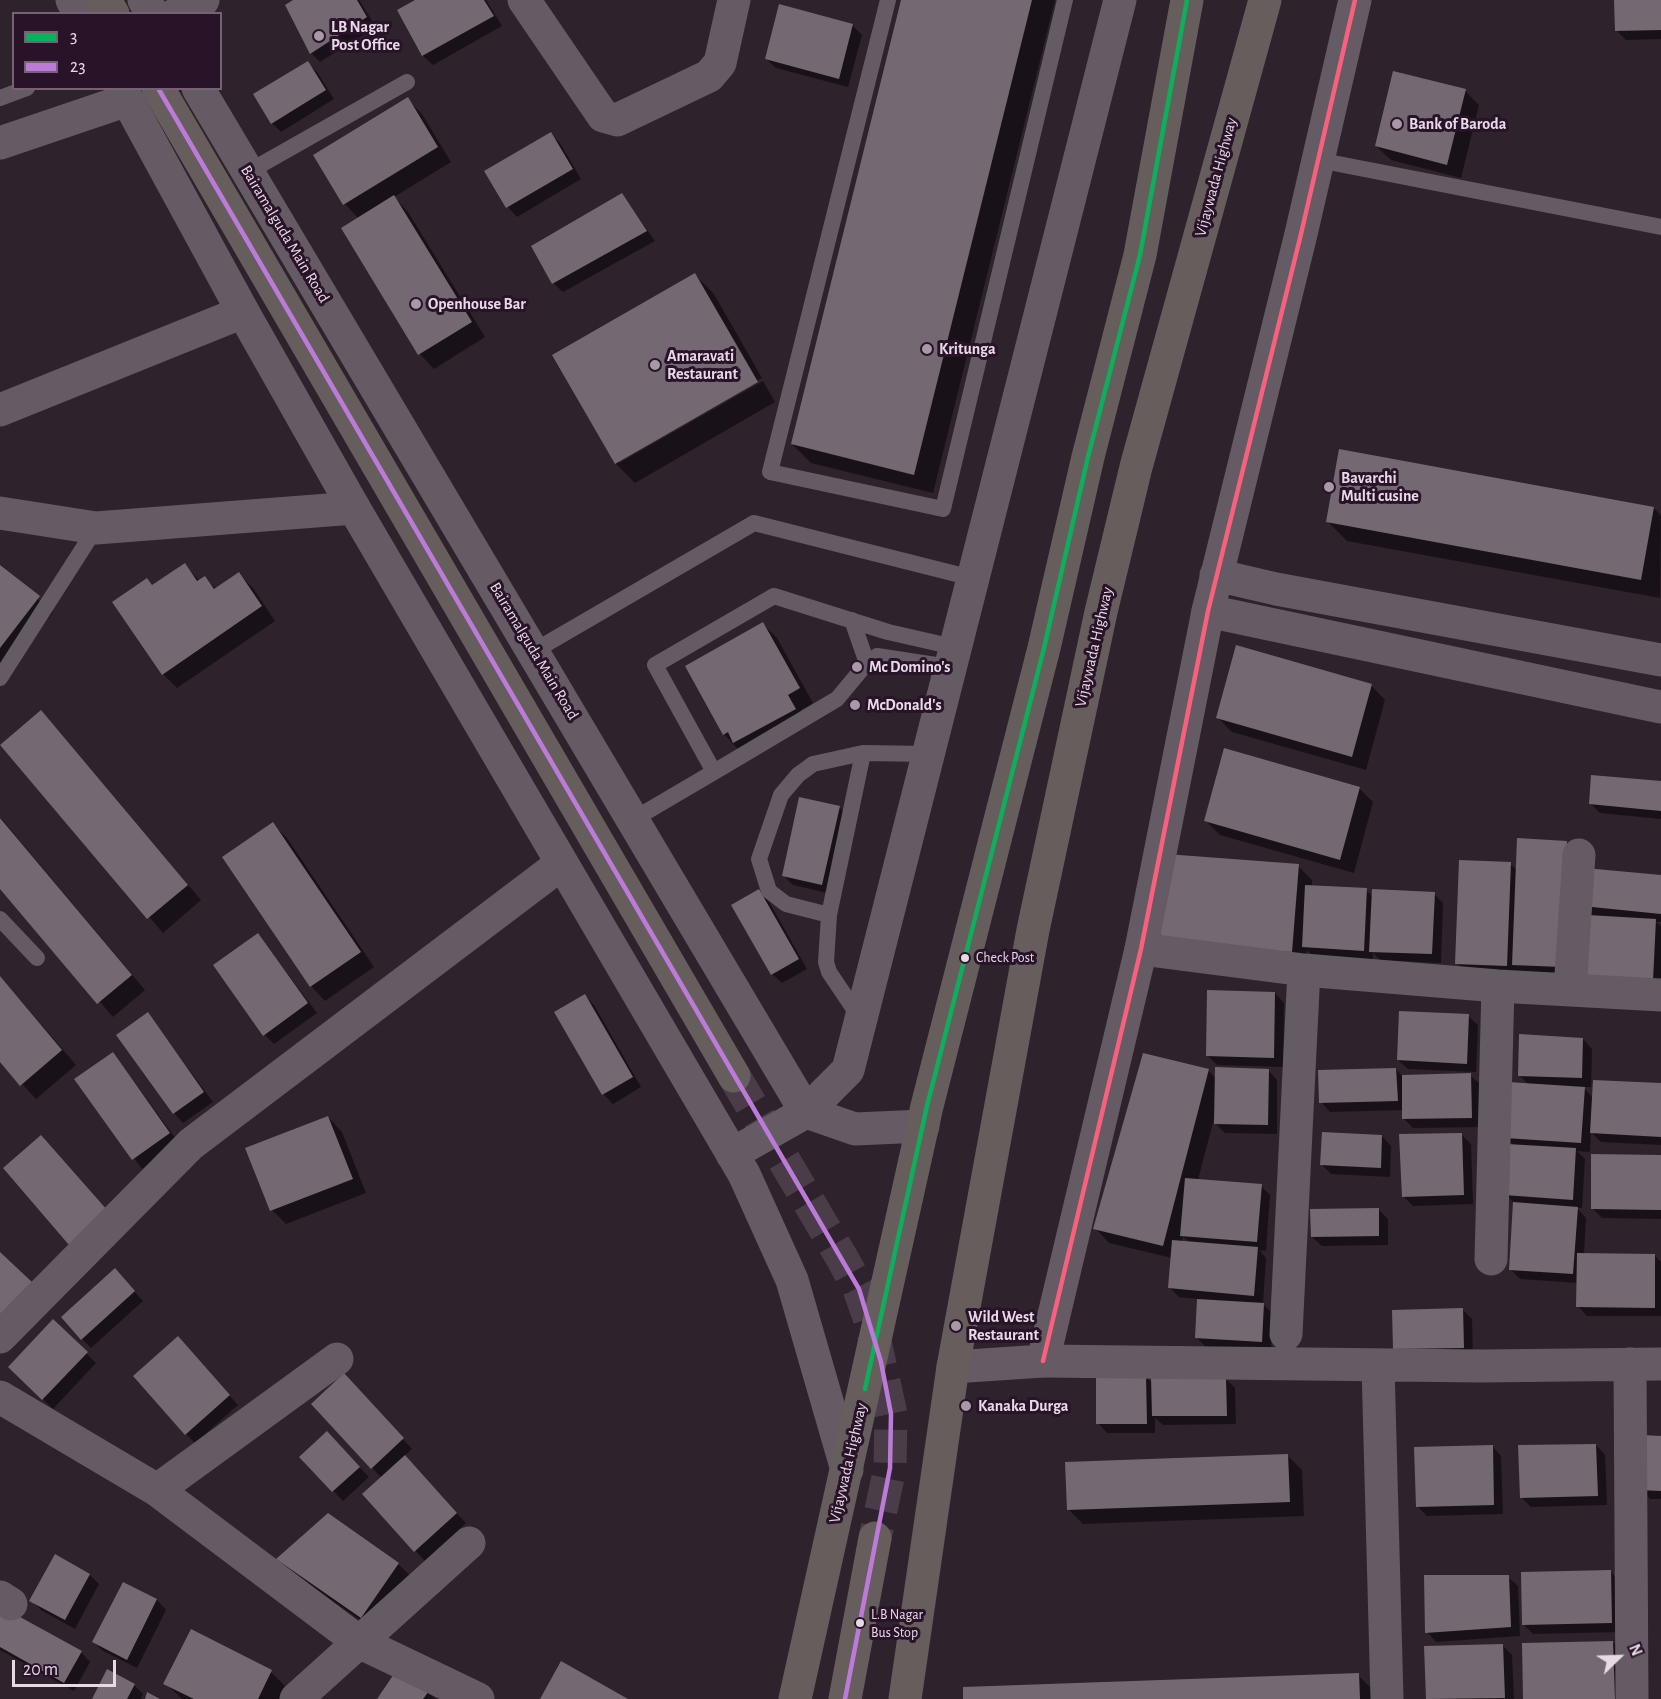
<!DOCTYPE html>
<html>
<head>
<meta charset="utf-8">
<style>
	body { margin:0 }
	#map { position:relative; width:1661px; height:1699px; overflow:hidden; background:#2e222d; font-family:"Alegreya Sans",sans-serif }
	canvas { display:block }
	.legend { position:absolute; left:12px; top:12px; width:210px; height:78px; box-sizing:border-box; background:#291328; border:2px solid #756274; margin:0; padding:8px 10px; list-style:none; font-size:18px; color:#e8d9e7 }
	.legend li { display:flex; align-items:center; gap:12px; height:30px }
	.legend b { width:30px; border:2px solid #756274 }
	.north { position:absolute; left:1589px; top:1627px; width:60px; height:60px; -webkit-text-stroke:4px #291328; paint-order:stroke; rotate:67deg; font-size:16px; font-weight:700; line-height:24px; text-align:center; color:#e8d9e7 }
	.north::after { content:''; display:block; margin:auto; width:21px; height:27px; background:#e8d9e7; clip-path:polygon(50% 0,100% 100%,50% 72%,0 100%) }
	.scale { position:absolute; left:12px; top:1660px; width:104px; height:27px; box-sizing:border-box; border:3px solid #e8d9e7; border-top:0; padding-left:8px; font-size:18px; line-height:21px; white-space:nowrap; color:#e8d9e7; -webkit-text-stroke:4px #291328; paint-order:stroke }
</style>
</head>
<body>
<div id="map">
<canvas width="1661" height="1699"></canvas>
<ul class="legend">
<li><b style="height:8px;background:#0daf5c"></b>3</li>
<li><b style="height:8px;background:#bd7bd9"></b>23</li>
</ul>
<div class="north">N</div>
<div class="scale">20 m</div>
</div>
<script>
const g = document.querySelector('canvas').getContext('2d');
g.lineJoin = 'round';
function paint(path, color) { g.fillStyle = color; g.fill(path, 'evenodd'); }
const shape = rows => new Path2D(rows.map(r => 'M' + r).join(''));
function trace(path, color, width, dash) { g.strokeStyle = color; g.lineWidth = width; g.lineCap = dash ? 'butt' : 'round'; g.setLineDash(dash || []); g.stroke(path); }
function write(font, color, halo, rows, align = 'center') {
  g.font = font + ' "Alegreya Sans",sans-serif'; g.lineWidth = 6; g.setLineDash([]); g.textBaseline = 'middle'; g.strokeStyle = halo; g.fillStyle = color; for (const [text, x, y, turn = 0] of rows) {
    g.save(); g.translate(x, y); g.rotate((+turn || 0) * Math.PI / 180); g.textAlign = isNaN(turn) ? turn : align; if (halo) g.strokeText(text, 0, 0); g.fillText(text, 0, 0); g.restore();
  }
}
const shadow = shape([
	[296,0,359,0,376,27,320,62,311,53],
	[418,0,486,0,502,26,433,65,423,56,399,11],
	[902,0,1055,0,933,493,811,463,792,444],
	[1615,0,1661,0,1661,39,1626,40,1616,30],
	[852,25,862,35,848,87,776,68,766,59],
	[307,63,317,72,334,99,281,132,272,123],
	[1465,91,1479,105,1461,178,1391,160,1376,146],
	[407,99,422,114,451,162,394,197,408,212,485,337,434,369,420,354,343,229,359,219,345,204],
	[551,134,560,143,581,179,517,217,508,207,486,171],
	[622,195,655,241,563,292,553,283],
	[695,275,714,294,762,378,619,460,619,463,763,381,775,402,635,483,616,464,554,356],
	[1654,508,1661,516,1660,598,1347,541,1328,522],
	[184,565,200,581,205,578,216,589,239,574,253,588,275,621,177,688,163,674,153,586],
	[0,567,53,612,0,681],
	[763,624,777,638,813,703,801,710,809,724,738,749,724,734],
	[1371,685,1385,700,1366,770,1232,732,1218,718],
	[41,712,201,900,163,933,2,745],
	[1661,783,1661,819,1600,813,1590,803],
	[1359,788,1373,802,1354,873,1220,835,1206,821],
	[839,807,849,817,832,894,793,885,783,875],
	[0,817,145,990,113,1017,0,886],
	[272,824,287,838,374,967,325,1001,311,986],
	[1566,842,1581,857,1576,981,1471,978,1457,963,1510,864,1518,871],
	[1298,866,1312,880,1312,887,1366,890,1373,897,1434,894,1443,903,1441,963,1380,960,1373,953,1373,960,1313,956,1307,950,1306,966,1176,956],
	[1661,877,1661,922,1656,922,1661,926,1661,989,1583,906],
	[758,891,768,900,807,969,782,983,772,974],
	[258,935,317,1013,274,1044,265,1035],
	[0,976,76,1065,36,1099,0,1060],
	[1275,993,1284,1003,1283,1067,1217,1065,1208,1056],
	[585,996,594,1005,641,1087,613,1104,603,1094],
	[148,1014,213,1102,183,1123,174,1113],
	[1468,1016,1478,1025,1476,1072,1408,1069,1398,1060],
	[1583,1039,1592,1049,1591,1087,1583,1087,1593,1098,1661,1084,1661,1145,1601,1142,1591,1132,1590,1152,1577,1151,1585,1159,1582,1208,1577,1208,1586,1218,1584,1254,1654,1255,1661,1262,1661,1316,1587,1316,1578,1306,1578,1283,1520,1279,1510,1269,1514,1203,1505,1194,1514,1146,1506,1138,1529,1085,1519,1075],
	[113,1053,179,1143,142,1169,76,1079],
	[1396,1069,1402,1076,1470,1075,1480,1084,1481,1127,1413,1128,1404,1119,1404,1110,1330,1112,1321,1102],
	[1208,1070,1216,1079,1268,1070,1277,1080,1277,1134,1225,1133,1216,1124,1215,1115,1198,1180,1261,1186,1270,1195,1266,1251,1259,1250,1266,1258,1263,1304,1273,1314,1271,1351,1206,1347,1197,1338,1198,1299,1179,1297,1170,1288,1172,1258,1109,1243,1095,1228],
	[1183,1237,1190,1243,1182,1242],
	[328,1117,342,1132,366,1193,286,1224,272,1210],
	[1461,1134,1471,1144,1473,1204,1413,1206,1403,1196],
	[1382,1136,1391,1146,1390,1177,1331,1174,1322,1165],
	[1661,1156,1661,1219,1602,1218,1593,1209],
	[1378,1209,1388,1219,1388,1245,1322,1246,1312,1237],
	[124,1280,143,1301,91,1348,82,1339],
	[1463,1310,1472,1319,1473,1357,1404,1358,1393,1311],
	[53,1321,96,1363,53,1409,10,1367],
	[187,1348,238,1405,195,1443,186,1434],
	[1145,1376,1153,1384,1225,1378,1235,1388,1236,1424,1163,1425,1155,1418,1155,1433,1107,1433,1098,1423],
	[353,1385,412,1449,404,1456,466,1523,425,1561,364,1494,382,1478,372,1468],
	[1661,1438,1661,1499,1650,1499,1641,1489],
	[336,1443,369,1477,343,1501,301,1457],
	[1596,1445,1605,1455,1607,1505,1531,1507,1521,1497],
	[1492,1446,1501,1456,1503,1514,1427,1516,1417,1506],
	[1288,1456,1302,1470,1304,1516,1083,1524,1069,1510],
	[328,1515,398,1564,413,1578,376,1631,292,1573,278,1559],
	[1610,1571,1619,1581,1621,1632,1533,1634,1524,1625],
	[90,1575,99,1584,75,1629,41,1610,31,1600],
	[1508,1577,1518,1586,1520,1636,1436,1642,1427,1632],
	[123,1584,157,1600,166,1610,137,1668,103,1651,94,1642],
	[0,1608,81,1652,90,1662,74,1691,0,1650],
	[1613,1642,1622,1652,1623,1699,1525,1699],
	[1503,1646,1512,1655,1514,1699,1428,1699,1426,1647],
	[271,1672,285,1686,279,1699,182,1699,165,1683],
	[1358,1675,1377,1694,1377,1699,965,1699],
	[134,1685,143,1694,141,1699,93,1699],
	[428,1692,435,1699,378,1699]
]);
const building = shape([
	[293,0,357,0,367,17,310,54,285,5],
	[415,0,484,0,494,16,422,56,397,10],
	[901,0,1032,0,914,475,791,444],
	[1614,0,1661,0,1661,30,1615,31],
	[779,4,853,24,839,79,765,59],
	[308,61,326,90,271,124,253,94],
	[1393,71,1466,89,1447,165,1375,146],
	[408,97,438,147,343,205,313,155],
	[551,132,573,169,506,208,484,171],
	[622,193,647,231,552,284,531,246],
	[394,195,472,322,418,355,341,228],
	[695,273,758,382,615,464,552,355],
	[1339,449,1654,507,1641,580,1326,522],
	[185,563,197,581,205,576,214,589,239,572,262,606,162,675,112,602,147,578,152,585],
	[0,565,40,596,0,648],
	[763,622,800,688,788,695,796,709,733,743,728,732,723,735,685,666],
	[1236,645,1372,684,1352,757,1216,718],
	[41,710,188,885,147,919,0,745],
	[1224,748,1360,787,1340,860,1204,821],
	[1591,775,1661,781,1661,811,1589,804],
	[799,797,840,806,822,885,782,876],
	[0,818,132,975,97,1004,0,889],
	[273,822,361,952,310,987,222,857],
	[1517,838,1567,841,1562,967,1512,965],
	[1166,854,1299,864,1292,952,1160,942],
	[1459,860,1511,862,1507,966,1455,964],
	[1585,868,1661,875,1661,914,1582,906],
	[1305,885,1367,888,1364,951,1302,947],
	[759,889,799,959,771,975,731,905],
	[1372,889,1435,892,1432,954,1369,952],
	[1588,915,1656,919,1653,981,1585,977],
	[258,933,308,1003,263,1036,213,965],
	[0,976,62,1050,20,1086,0,1062],
	[1207,990,1275,992,1274,1058,1206,1056],
	[585,994,633,1077,602,1095,554,1012],
	[1399,1011,1469,1014,1467,1064,1397,1060],
	[148,1012,204,1092,173,1114,116,1035],
	[1519,1034,1583,1038,1582,1078,1518,1076],
	[113,1052,170,1133,132,1160,74,1079],
	[1143,1053,1209,1069,1163,1246,1093,1229],
	[1215,1067,1269,1069,1268,1125,1214,1124],
	[1396,1068,1398,1101,1319,1103,1318,1070],
	[1471,1073,1472,1118,1402,1119,1402,1075],
	[1593,1080,1661,1083,1661,1137,1590,1133],
	[1508,1082,1585,1087,1581,1143,1505,1138],
	[328,1116,353,1179,270,1211,245,1148],
	[1322,1132,1382,1135,1381,1168,1320,1165],
	[1462,1133,1464,1195,1402,1197,1399,1134],
	[41,1135,108,1211,69,1245,3,1168],
	[1507,1144,1576,1148,1573,1200,1504,1195],
	[1591,1154,1661,1155,1661,1210,1591,1209],
	[1185,1178,1262,1184,1257,1242,1180,1236],
	[1513,1202,1578,1207,1573,1274,1509,1270],
	[1379,1208,1379,1236,1311,1237,1310,1209],
	[1172,1240,1258,1247,1254,1296,1168,1288],
	[0,1252,33,1283,0,1318],
	[1577,1253,1655,1254,1655,1308,1576,1307],
	[115,1268,135,1291,81,1340,61,1317],
	[1197,1299,1264,1303,1262,1342,1195,1338],
	[1463,1308,1464,1348,1393,1349,1392,1310],
	[53,1319,88,1352,42,1400,8,1367],
	[178,1336,230,1395,185,1435,133,1376],
	[344,1373,404,1438,371,1469,311,1404],
	[1146,1375,1147,1424,1096,1424,1096,1376],
	[1151,1377,1226,1377,1227,1416,1152,1416],
	[327,1431,360,1467,332,1492,299,1457],
	[1642,1435,1661,1436,1661,1491,1639,1490],
	[1596,1444,1598,1496,1520,1498,1518,1445],
	[1493,1445,1494,1505,1416,1507,1414,1447],
	[1288,1454,1290,1502,1067,1510,1065,1462],
	[405,1455,457,1513,414,1552,362,1494],
	[328,1513,399,1563,361,1618,276,1559],
	[55,1554,90,1574,65,1620,29,1601],
	[1611,1570,1612,1623,1522,1625,1521,1572],
	[1424,1575,1509,1575,1511,1627,1425,1633],
	[123,1582,157,1599,127,1660,92,1642],
	[0,1606,82,1651,64,1683,0,1647],
	[191,1629,272,1670,258,1699,194,1699,163,1684],
	[1613,1641,1615,1699,1523,1699,1522,1643],
	[1503,1644,1505,1698,1426,1699,1424,1646],
	[561,1661,628,1699,540,1699],
	[398,1668,429,1691,423,1699,377,1699],
	[107,1669,135,1684,127,1699,92,1699],
	[1359,1673,1360,1699,963,1699,963,1687],
	[147,1692,160,1699,145,1699]
]);
const trunkTunnel = shape([
	[734,1076,842,1258,859,1289,871,1323,891,1414,890,1468,875,1538]
]);
const service = shape([
	[888,0,770,472,943,509,1065,0],
	[0,98,27,88],
	[1318,160,1661,227],
	[248,172,407,82],
	[852,620,867,663],
	[534,651,754,523,972,578],
	[949,667,877,656,867,663,837,699,714,772,655,665,774,596,888,632,954,647],
	[0,678,96,528],
	[634,819,714,772],
	[829,915,786,904,769,891,759,859,781,795,798,775,813,764,863,753],
	[0,919,37,958],
	[860,1018,829,972,826,962,829,915,863,753,928,754]
]);
const minor = shape([
	[524,0,603,116,617,120,709,76,720,63,734,0],
	[176,14,203,0],
	[0,143,127,100],
	[0,410,243,312],
	[0,513,96,528,354,508],
	[1216,575,1276,589,1661,660],
	[1208,611,1661,707],
	[1141,949,1304,970,1498,986,1661,995],
	[1570,990,1579,855],
	[1491,1259,1498,986],
	[1286,1334,1304,970],
	[0,1337,191,1144,561,864],
	[1043,1361,1482,1366,1661,1364],
	[1630,1364,1632,1699],
	[1378,1366,1387,1699],
	[0,1397,157,1490,359,1642,478,1699],
	[157,1490,337,1359],
	[0,1597,11,1604],
	[296,1699,469,1543]
]);
const tertiary = shape([
	[732,1154,806,1112,848,1070,1120,0],
	[953,1367,1043,1361,1141,949,1208,611,1301,234,1355,0]
]);
const secondary = shape([
	[72,0,80,14],
	[144,0,153,14],
	[121,88,243,312,354,508,744,1174,792,1280,847,1470],
	[198,88,806,1112,855,1129,923,1126]
]);
const trunk = shape([
	[105,0,113,14],
	[158,88,734,1076],
	[795,1699,927,1106,1044,648,1088,457,1140,255,1187,0],
	[845,1699,875,1538],
	[905,1699,953,1367,1033,930,1101,612,1136,467,1265,0]
]);
const bus1 = shape([
	[865,1389,927,1106,1044,648,1088,457,1140,255,1187,0]
]);
const bus2 = shape([
	[158,88,859,1289,881,1362,891,1414,890,1468,845,1699]
]);
const bus3 = shape([
	[1043,1361,1141,949,1208,611,1301,234,1355,0]
]);
const markers = [
	[319,36,6,"#a799a6"],
	[1397,124,6,"#a799a6"],
	[416,304,6,"#a799a6"],
	[927,349,6,"#a799a6"],
	[655,365,6,"#a799a6"],
	[1329,487,6,"#a799a6"],
	[857,667,6,"#a799a6"],
	[855,705,6,"#a799a6"],
	[965,958,5,"#e8d9e7"],
	[956,1326,6,"#a799a6"],
	[966,1406,6,"#a799a6"],
	[860,1623,5,"#e8d9e7"]
];
const busNames = [
	["Check Post",976,958],
	["L.B Nagar",871,1615],
	["Bus Stop",871,1633]
];
const poiNames = [
	["LB Nagar",331,27],
	["Post Office",331,45],
	["Bank of Baroda",1409,124],
	["Openhouse Bar",428,304],
	["Kritunga",939,349],
	["Amaravati",667,356],
	["Restaurant",667,374],
	["Bavarchi",1341,478],
	["Multi cusine",1341,496],
	["Mc Domino's",869,667],
	["McDonald's",867,705],
	["Wild West",968,1317],
	["Restaurant",968,1335],
	["Kanaka Durga",978,1406]
];
const streetNames = [
	["Vijaywada Highway",1216,177,-75],
	["Bairamalguda Main Road",285,234,59],
	["Vijaywada Highway",1094,647,-77],
	["Bairamalguda Main Road",534,651,59],
	["Vijaywada Highway",848,1463,-77]
];
paint(shadow, '#0007');
paint(building, '#746973');
trace(trunkTunnel, '#4a3d49', 33, [33, 16]);
trace(service, '#645b64', 16);
trace(minor, '#645b64', 33);
trace(tertiary, '#645b64', 33);
trace(secondary, '#645b64', 33);
trace(trunk, '#665e5d', 33);
trace(bus1, '#0daf5c', 4.5);
trace(bus2, '#bd7bd9', 4.5);
trace(bus3, '#f8607d', 4.5);
for (const [x, y, r, color] of markers) { const dot = new Path2D(); dot.arc(x, y, r, 0, 2 * Math.PI); g.fillStyle = color; g.fill(dot); trace(dot, '#291328', 2); }
write('14px', '#e8d9e7', '#291328', busNames, 'left');
write('bold 16px', '#e8d9e7', '#291328', poiNames, 'left');
write('16px', '#e8d9e7', '#291328', streetNames);
</script>
</body>
</html>
